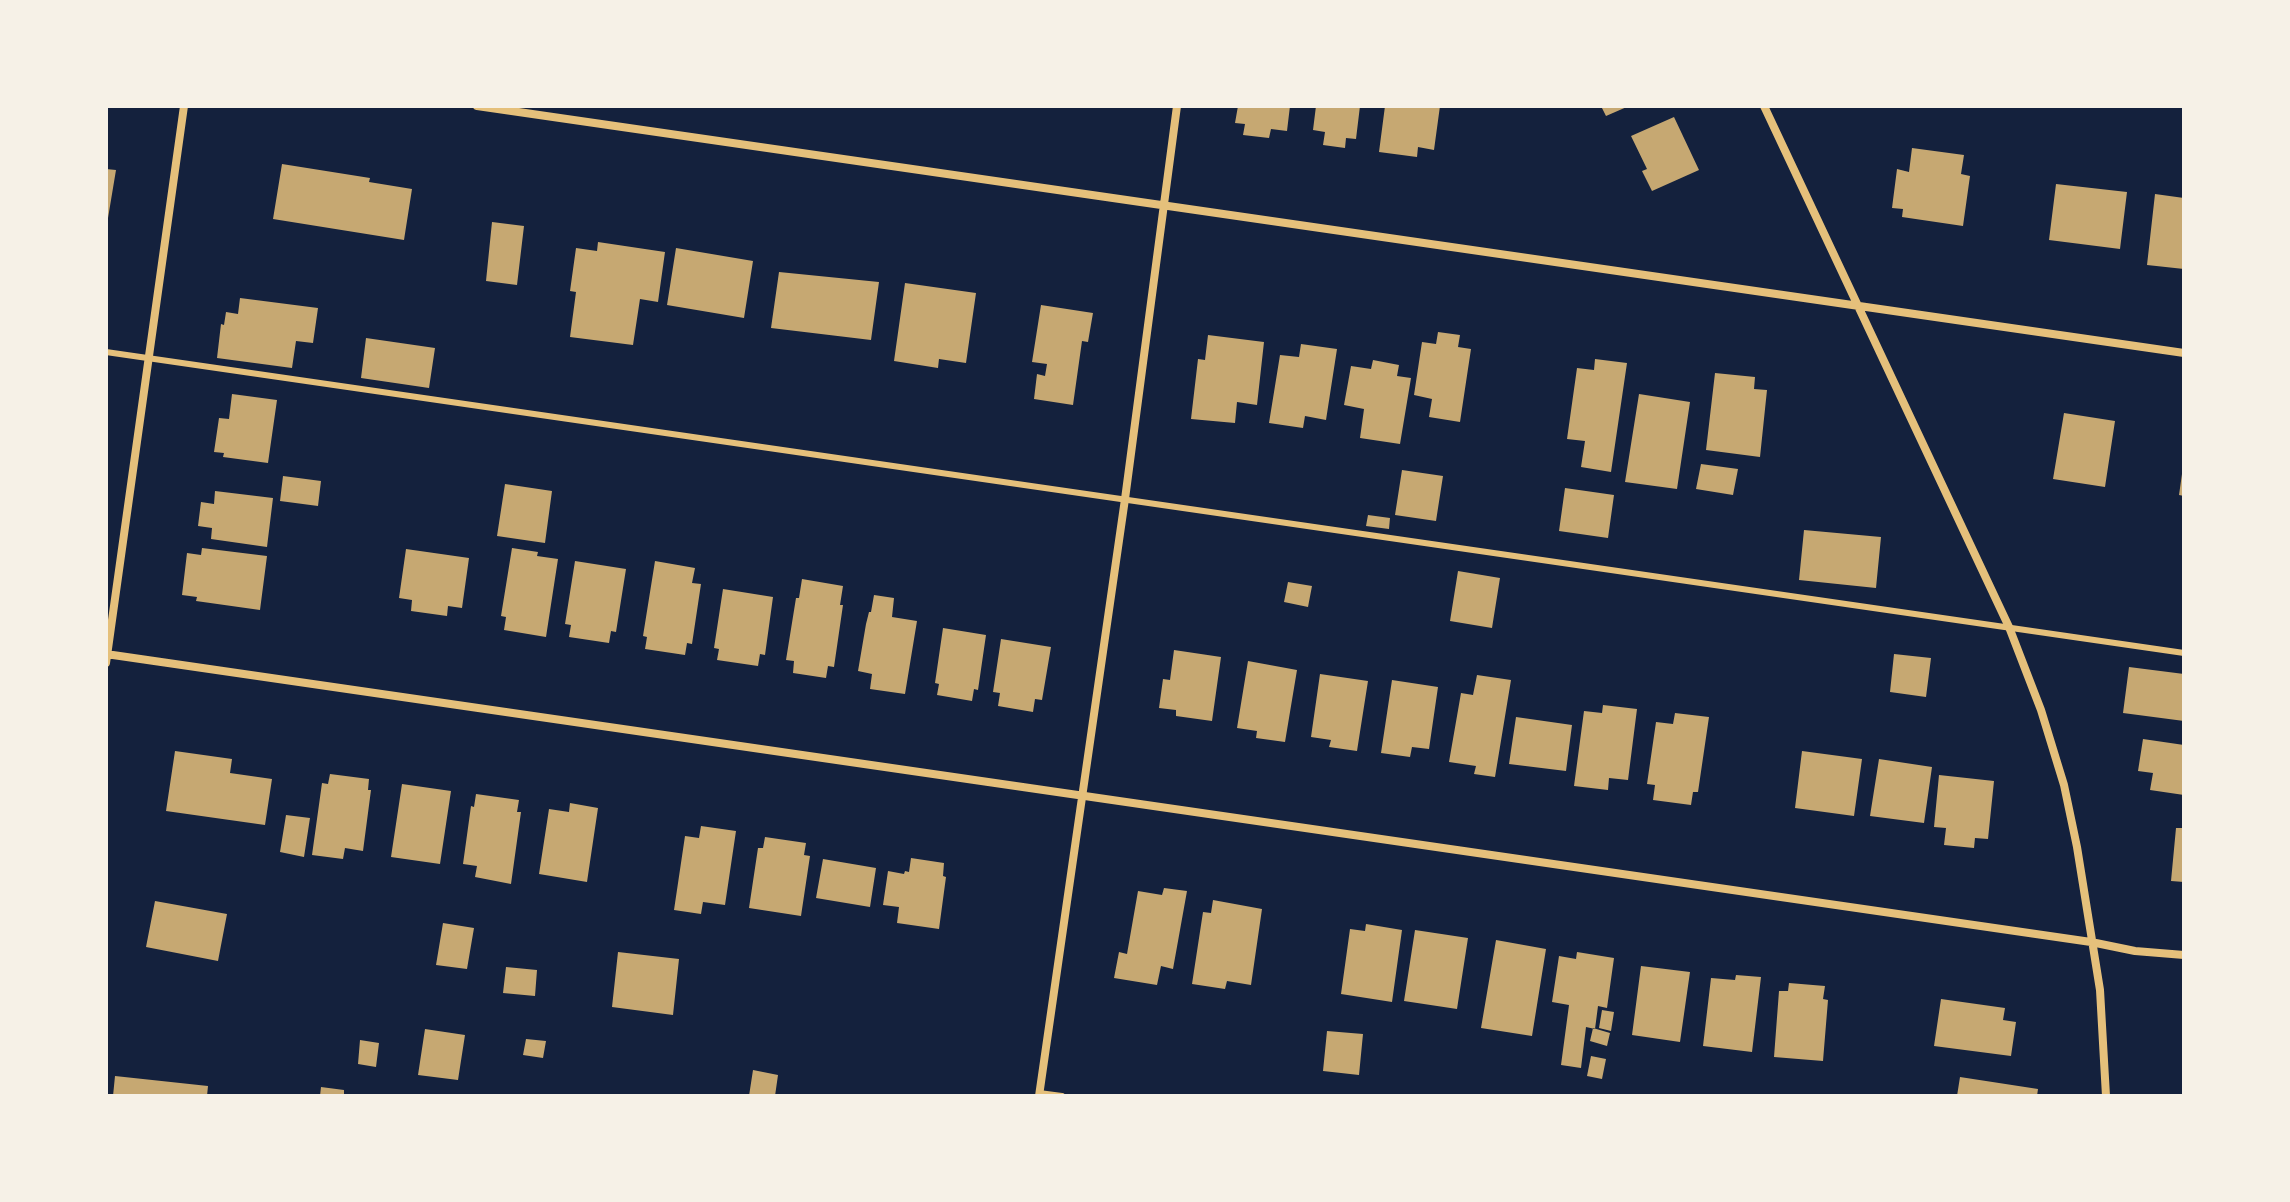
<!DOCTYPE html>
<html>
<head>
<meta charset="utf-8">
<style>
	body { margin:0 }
	#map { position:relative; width:2290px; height:1202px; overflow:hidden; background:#14213d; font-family:"Sofia Sans Condensed",sans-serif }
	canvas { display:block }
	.frame { position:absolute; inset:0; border:108px solid #f6f1e7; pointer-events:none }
</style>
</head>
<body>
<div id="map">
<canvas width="2290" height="1202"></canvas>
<div class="frame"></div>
</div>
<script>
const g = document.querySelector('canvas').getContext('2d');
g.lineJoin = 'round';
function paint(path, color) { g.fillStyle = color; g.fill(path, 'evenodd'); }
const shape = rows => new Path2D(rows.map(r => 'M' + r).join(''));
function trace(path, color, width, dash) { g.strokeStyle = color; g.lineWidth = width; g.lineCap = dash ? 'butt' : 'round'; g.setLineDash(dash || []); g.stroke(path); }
const building = shape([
	[1238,106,1290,106,1287,131,1271,129,1269,138,1243,135,1245,124,1235,123],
	[1316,106,1360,106,1356,139,1346,138,1345,148,1323,145,1325,132,1313,130],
	[1385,106,1440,106,1434,150,1418,147,1417,157,1379,152],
	[1601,106,1629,106,1606,116],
	[1674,117,1699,170,1652,191,1642,171,1647,169,1631,136],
	[1912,148,1964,155,1961,174,1970,176,1963,226,1902,217,1903,209,1892,208,1897,169,1909,172],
	[282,164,370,178,369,182,412,189,404,240,273,219],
	[106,169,116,170,108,218,106,218],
	[2056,184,2127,192,2120,249,2049,240],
	[2155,194,2184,198,2184,269,2147,265],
	[492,222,524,226,517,285,486,281],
	[598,242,665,252,658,302,640,299,633,345,570,337,576,292,570,291,576,248,597,251],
	[676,248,753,261,744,318,667,305],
	[779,272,879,282,871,340,771,328],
	[905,283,976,293,966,363,939,359,938,368,894,361],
	[240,298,318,308,313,343,296,341,292,368,217,358,221,324,224,325,226,312,238,314],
	[1041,305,1093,313,1088,342,1082,341,1073,405,1034,399,1037,374,1045,376,1047,364,1032,362],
	[1438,332,1460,335,1458,347,1471,349,1460,422,1429,417,1432,399,1414,395,1422,342,1436,344],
	[1208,335,1264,342,1257,405,1237,402,1235,423,1191,419,1198,359,1205,360],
	[366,338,435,348,429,388,361,378],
	[1301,344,1337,349,1326,420,1305,416,1303,428,1269,423,1280,355,1299,357],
	[1595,359,1627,363,1611,472,1581,467,1585,441,1567,439,1577,368,1594,370],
	[1373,360,1399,365,1397,376,1411,378,1400,444,1360,438,1364,409,1344,405,1351,366,1371,369],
	[1715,373,1755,377,1754,389,1767,390,1760,457,1706,450],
	[232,394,277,400,268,463,223,457,224,453,214,452,219,418,229,419],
	[1639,394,1690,402,1677,489,1625,482],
	[2064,413,2115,421,2105,487,2053,479],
	[1701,464,1738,469,1733,495,1696,489],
	[1402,470,1443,476,1436,521,1395,515],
	[2182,474,2184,474,2184,496,2179,495],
	[283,476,321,481,318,506,280,501],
	[505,484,552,491,545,543,497,536],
	[1565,488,1614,495,1608,538,1559,531],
	[215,491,273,498,267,547,211,539,212,528,198,526,201,502,214,504],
	[1368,515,1390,518,1389,529,1366,526],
	[1804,530,1881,537,1876,588,1799,580],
	[202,548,267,556,260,610,196,601,197,597,182,595,187,553,201,555],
	[512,548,538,552,537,556,558,559,546,637,504,630,506,617,501,616],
	[406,549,469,558,462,608,448,606,447,616,411,611,412,600,399,598],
	[575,561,626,569,616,632,611,631,609,643,569,637,571,625,565,624],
	[655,561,695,568,692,583,701,584,692,644,687,643,685,655,645,649,647,637,643,636],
	[1458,571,1500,578,1492,628,1450,621],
	[802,579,843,586,840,605,843,605,834,667,828,666,826,678,793,673,794,661,786,660,796,598,799,598],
	[1288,582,1312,586,1308,607,1284,602],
	[723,589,773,597,765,655,760,654,758,666,717,660,719,649,714,648],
	[874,595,894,598,892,617,917,621,905,694,870,689,872,674,858,671,866,624,869,612,871,612],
	[943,628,986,635,978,690,974,689,972,701,937,695,939,684,935,683],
	[1001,639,1051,647,1042,700,1035,699,1033,712,998,706,1000,693,993,692],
	[1174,650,1221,657,1212,721,1176,716,1176,710,1159,708,1163,679,1170,680],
	[1894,654,1931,658,1926,697,1890,692],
	[1248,661,1297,670,1285,742,1256,738,1257,731,1237,728],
	[2129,667,2184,674,2184,721,2123,713],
	[1320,674,1368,681,1357,751,1329,747,1331,740,1311,737],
	[1477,675,1511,680,1495,777,1474,774,1476,766,1449,762,1461,693,1473,695],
	[1392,680,1438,687,1429,749,1412,747,1410,757,1381,753],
	[1603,705,1637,709,1628,780,1609,778,1608,790,1574,786,1584,711,1602,713],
	[1675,713,1709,717,1698,792,1693,792,1691,805,1653,800,1655,785,1647,784,1656,722,1673,724],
	[1516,717,1572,725,1566,771,1509,764],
	[2143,739,2184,745,2184,795,2150,790,2153,773,2138,771],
	[175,751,232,759,230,773,272,779,265,825,166,811],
	[1802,751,1862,759,1854,816,1795,808],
	[1879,759,1932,767,1924,823,1870,816],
	[330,774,369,779,368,790,371,790,363,851,345,848,343,859,312,855,322,783,328,784],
	[1939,775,1994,781,1988,839,1975,838,1974,848,1944,845,1946,828,1934,827],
	[402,784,451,791,440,864,391,857],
	[476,794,519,800,517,812,521,812,511,884,475,877,477,866,463,864,471,806,474,807],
	[570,803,598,808,587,882,539,874,549,809,569,812],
	[286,815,310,818,304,857,280,852],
	[701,826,736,831,725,905,703,902,701,914,674,910,685,836,699,838],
	[2176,828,2184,828,2184,882,2171,881],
	[765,837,806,843,804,855,810,856,801,916,749,908,758,848,763,848],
	[911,858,944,863,943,876,946,877,939,929,897,923,899,907,883,905,888,871,904,874,905,871,909,872],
	[823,859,876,868,870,907,816,898],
	[1164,888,1187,891,1173,969,1161,966,1157,985,1114,978,1119,952,1127,954,1138,891,1162,895],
	[1213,900,1262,909,1251,985,1227,981,1225,989,1192,984,1203,912,1211,913],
	[155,901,227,914,218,961,146,947],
	[443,923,474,928,467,969,436,965],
	[1366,924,1402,930,1392,1002,1341,994,1350,929,1365,931],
	[1415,930,1468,938,1457,1009,1404,1001],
	[1496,940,1546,949,1532,1036,1481,1028],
	[618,952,679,959,673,1015,612,1007],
	[1577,952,1614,958,1607,1008,1598,1006,1595,1029,1586,1027,1581,1068,1561,1065,1569,1005,1552,1002,1559,956,1576,959],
	[1641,966,1690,972,1680,1042,1632,1035],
	[506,967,537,970,535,996,503,993],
	[1736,975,1761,977,1752,1052,1703,1046,1711,978,1735,980],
	[1789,983,1825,986,1823,999,1828,1000,1823,1061,1774,1057,1779,991,1788,991],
	[1941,999,2005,1008,2003,1020,2016,1022,2011,1056,1934,1046],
	[1602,1010,1614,1012,1611,1031,1599,1028],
	[1593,1028,1610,1033,1607,1046,1590,1041],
	[425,1029,465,1035,458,1080,418,1075],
	[1327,1031,1363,1034,1359,1075,1323,1071],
	[526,1039,546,1041,543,1058,523,1055],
	[360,1040,379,1043,376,1067,358,1064],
	[1591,1056,1606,1059,1602,1079,1587,1076],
	[753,1070,778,1075,775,1096,749,1096],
	[115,1076,208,1086,207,1096,113,1096],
	[1960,1077,2038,1089,2037,1096,1957,1096],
	[321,1087,344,1090,344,1096,320,1096]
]);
const service = shape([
	[106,352,2184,653],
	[1039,1093,1062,1096]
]);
const minor = shape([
	[477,106,2184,353],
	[1764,106,2009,627,2041,710,2064,785,2077,847,2100,990,2106,1096],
	[106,654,2091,942,2135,951,2184,955],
	[106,663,184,106],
	[1039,1096,1125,499,1177,106]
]);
paint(building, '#c6a872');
trace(service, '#e5c07b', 6);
trace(minor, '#e5c07b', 8);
</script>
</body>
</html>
